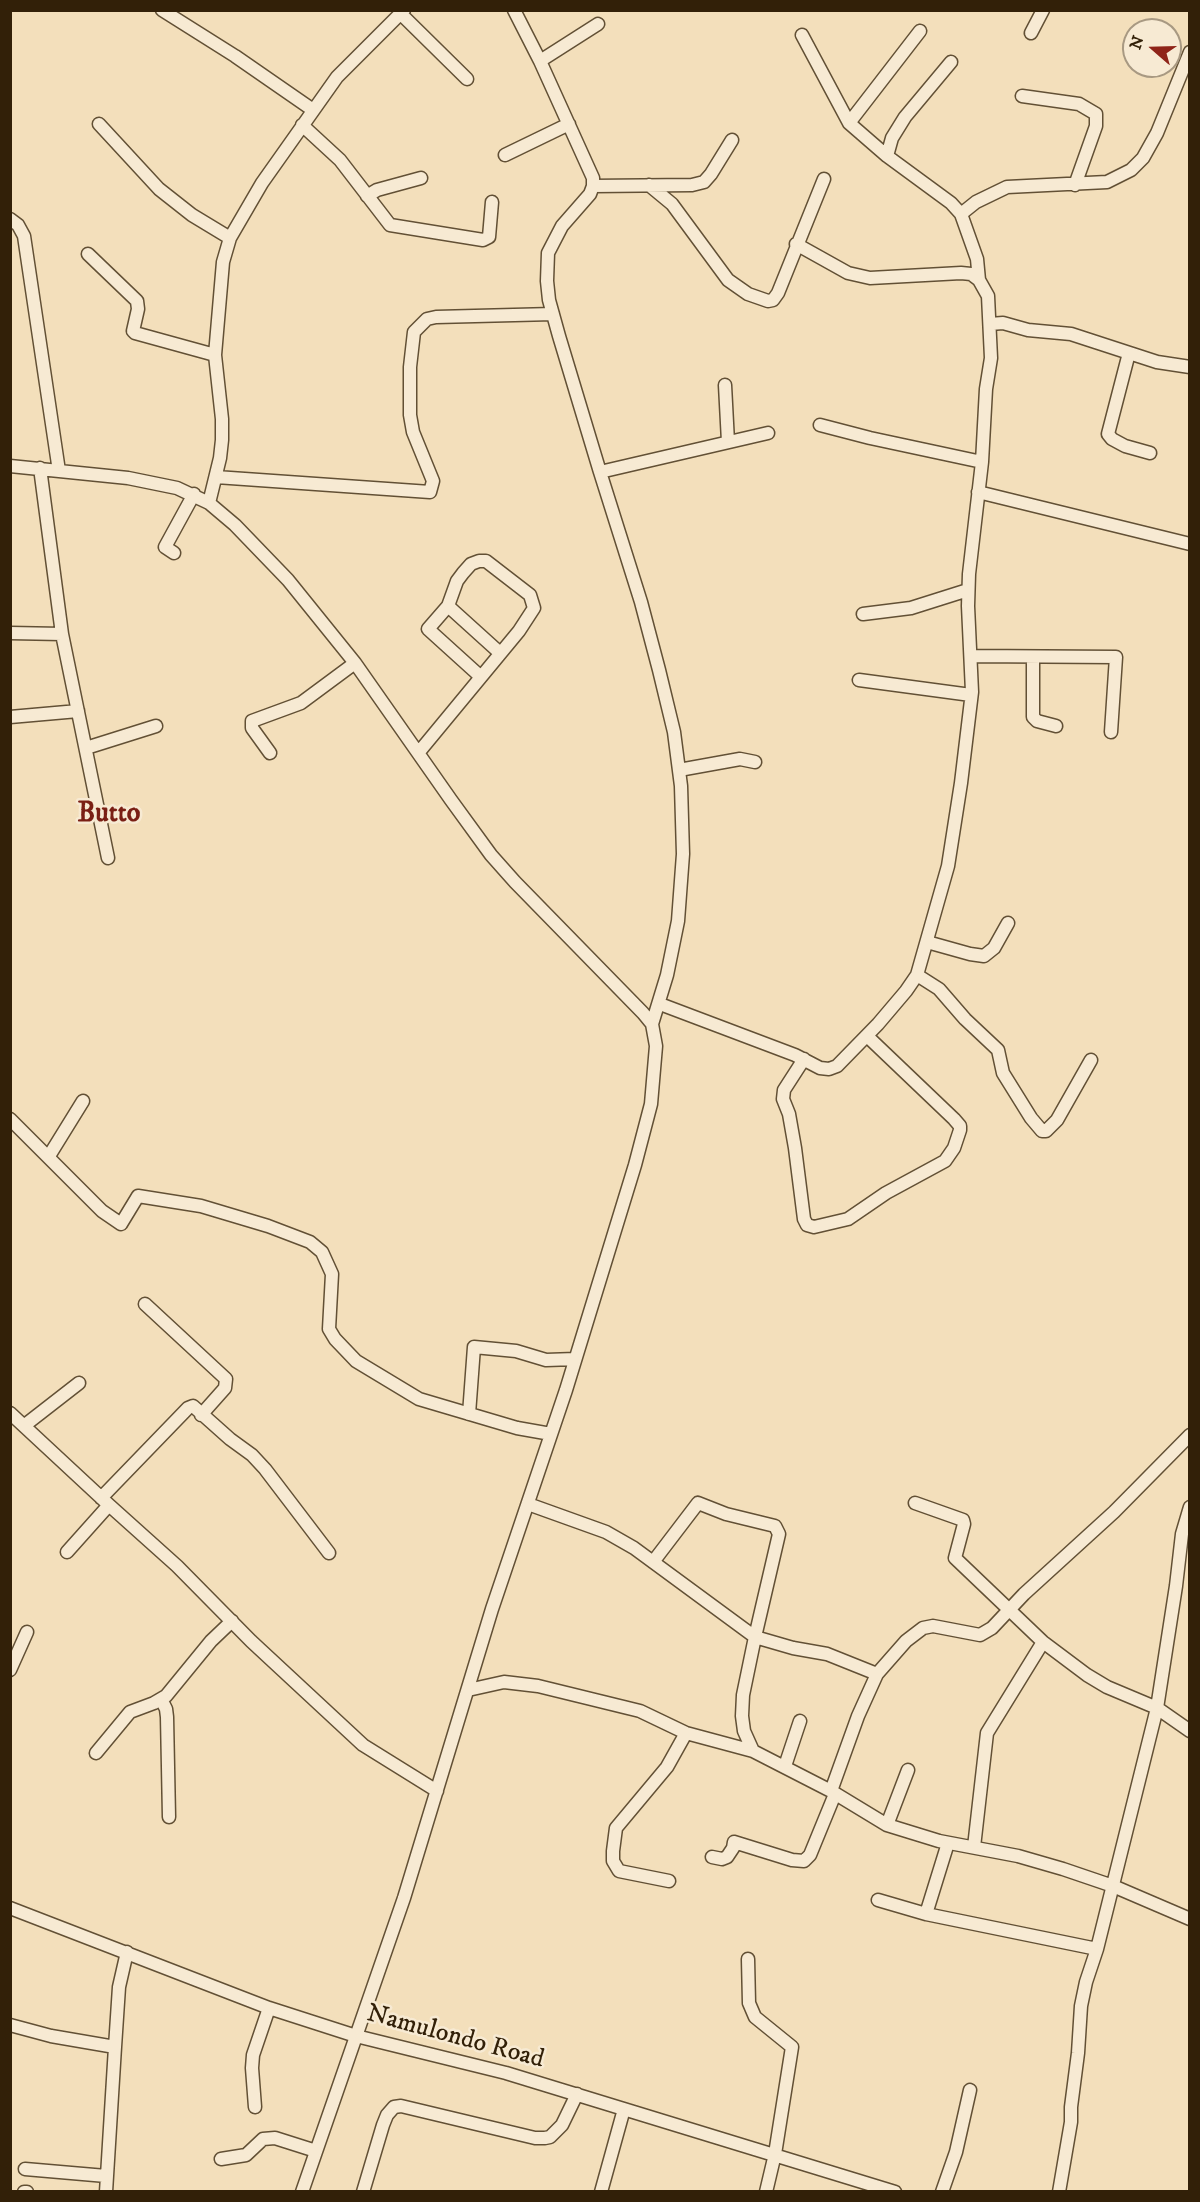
<!DOCTYPE html>
<html>
<head>
<meta charset="utf-8">
<style>
	body { margin:0 }
	#map { position:relative; width:1200px; height:2202px; overflow:hidden; background:#f3dfbb; font-family:"IM FELL DW Pica",serif }
	canvas { display:block }
	.frame { position:absolute; inset:0; border:12px solid #322008; pointer-events:none }
	.north { position:absolute; left:1122px; top:18px; width:60px; height:60px; box-sizing:border-box; background:#f7ead3; border:2px solid #a89982; border-radius:50%; rotate:290deg; font-size:16px; font-weight:700; line-height:24px; text-align:center; color:#322008 }
	.north::after { content:''; display:block; margin:auto; width:21px; height:27px; background:#8f2418; clip-path:polygon(50% 0,100% 100%,50% 72%,0 100%) }
</style>
</head>
<body>
<div id="map">
<canvas width="1200" height="2202"></canvas>
<div class="frame"></div>
<div class="north">N</div>
</div>
<script>
const g = document.querySelector('canvas').getContext('2d');
g.lineJoin = 'round';
const shape = rows => new Path2D(rows.map(r => 'M' + r).join(''));
function trace(path, color, width, dash) { g.strokeStyle = color; g.lineWidth = width; g.lineCap = dash ? 'butt' : 'round'; g.setLineDash(dash || []); g.stroke(path); }
function write(font, color, halo, rows, align = 'center') {
  g.font = font + ' "IM FELL DW Pica",serif'; g.lineWidth = 5; g.setLineDash([]); g.textBaseline = 'middle'; g.strokeStyle = halo; g.fillStyle = color; for (const [text, x, y, turn = 0] of rows) {
    g.save(); g.translate(x, y); g.rotate((+turn || 0) * Math.PI / 180); g.textAlign = isNaN(turn) ? turn : align; if (halo) g.strokeText(text, 0, 0); g.fillText(text, 0, 0); g.restore();
  }
}
const minor = shape([
	[162,10,235,56,313,110],
	[514,10,540,61,593,178,593,186,590,194,562,226,548,253,547,281,549,300,559,336,600,472,768,433],
	[401,14,467,79],
	[1031,33,1043,10],
	[802,35,849,123,887,156,951,203,961,214,976,202,1007,187,1107,182,1131,170,1143,158,1157,133,1190,52],
	[540,61,598,24],
	[1022,96,1079,104,1096,114,1096,126,1075,185],
	[849,123,920,31],
	[99,124,159,189,192,215,230,238],
	[302,125,340,160,390,225,483,240,489,237,492,202],
	[505,155,569,124],
	[887,156,892,138,905,117,951,62],
	[649,185,672,204,728,280,748,294,768,301,773,300,778,293,824,179],
	[593,186,692,185,704,182,711,174,732,140],
	[367,196,377,190,421,178],
	[961,214,977,259,979,280],
	[10,219,18,225,24,236,59,471],
	[88,254,137,301,138,309,133,331,135,333,215,355],
	[990,324,1003,323,1028,330,1071,334,1157,362,1190,367],
	[1129,353,1108,434,1112,439,1125,446,1150,453],
	[725,385,728,442],
	[820,425,870,438,982,462],
	[10,466,128,478,177,488,209,503,235,525,288,580,355,663,451,800,491,855,515,882,643,1013,652,1024,656,1046,651,1104,635,1165,566,1390,492,1609,404,1898,302,2192],
	[40,468,62,634,108,858],
	[600,472,641,602,659,670,674,732,681,786,683,854,678,921,667,975,652,1024],
	[216,477,430,492,433,481,413,432,410,415,410,367,414,332,427,319,436,317,553,314],
	[978,492,1190,544],
	[209,503,220,458,222,440,222,419,215,355,223,262,230,238,262,183,337,77,404,10],
	[174,553,165,547,194,494],
	[863,614,911,608,968,590],
	[10,633,62,634],
	[971,656,1116,657,1111,732],
	[1033,657,1033,717,1037,721,1056,726],
	[481,677,428,629,448,606,500,653],
	[859,680,971,695],
	[10,717,78,711],
	[86,748,156,726],
	[419,752,519,631,534,608,530,595,486,561,479,561,471,564,463,573,457,581,448,606],
	[270,753,252,728,252,721,301,703,355,663],
	[679,770,740,759,755,762],
	[927,942,970,954,984,956,994,948,1008,923],
	[917,975,939,989,965,1019,998,1050,1003,1073,1031,1118,1042,1131,1046,1131,1057,1120,1091,1060],
	[660,1004,795,1055,820,1068,829,1069,837,1066,878,1024,906,991,917,975,948,866,961,783,972,692,968,606,969,574,982,462,986,389,991,358,988,296,979,280,971,274,961,273,870,278,848,273,796,244],
	[804,1059,784,1090,783,1099,789,1114,795,1148,804,1219,807,1225,814,1227,848,1219,886,1193,945,1161,954,1148,960,1130,960,1126,954,1119,867,1036],
	[10,1119,102,1211,121,1224,138,1196,201,1206,268,1226,310,1242,322,1252,332,1274,329,1329,335,1339,356,1361,419,1399,517,1428,551,1434],
	[49,1156,83,1101],
	[145,1304,226,1379,225,1388,201,1415],
	[10,1413,109,1505,177,1566,251,1641,363,1745,437,1791],
	[469,1414,474,1347,516,1351,546,1360,575,1359],
	[25,1425,79,1383],
	[101,1498,188,1408,193,1406,230,1439,252,1455,265,1469,329,1553],
	[915,1503,963,1520,964,1524,955,1558,1043,1642,1087,1675,1107,1687,1157,1708,1190,1731],
	[528,1504,606,1532,634,1548,755,1637,743,1695,742,1716,744,1731,753,1751,831,1791,887,1825,939,1841,1018,1856,1063,1869,1113,1886,1190,1919],
	[67,1552,109,1505],
	[653,1562,698,1503,726,1514,775,1526,779,1534,755,1637,793,1648,827,1654,877,1674],
	[10,1670,27,1632],
	[468,1690,504,1682,538,1686,640,1711,686,1733,753,1751],
	[161,1699,166,1709,167,1717,169,1817],
	[96,1753,130,1712,154,1703,166,1696,211,1641,232,1621],
	[785,1766,800,1721],
	[831,1791,858,1716,877,1674,906,1641,923,1628,933,1626,980,1635,992,1628,1024,1594,1114,1512,1190,1435],
	[887,1825,908,1770],
	[974,1847,987,1733,1043,1642],
	[712,1857,722,1859,727,1857,733,1848,734,1842,792,1860,804,1861,810,1855,835,1794],
	[669,1881,619,1871,613,1861,613,1851,616,1828,667,1767,686,1733],
	[878,1900,926,1914,1097,1949],
	[10,1908,269,2008,356,2036,506,2073,895,2192],
	[926,1914,948,1843],
	[748,1959,749,2003,755,2017,792,2047,775,2154,766,2192],
	[10,2025,51,2036,115,2047,119,1987,127,1952],
	[255,2107,252,2068,253,2055,269,2008],
	[221,2159,246,2155,263,2139,275,2138,316,2151],
	[25,2169,106,2176],
	[24,2192,27,2192],
	[106,2192,115,2047],
	[363,2192,383,2125,387,2115,394,2107,401,2106,535,2138,545,2138,550,2137,562,2125,577,2094],
	[601,2192,624,2109],
	[942,2192,956,2152,970,2090],
	[1059,2192,1071,2122,1071,2107,1078,2053,1081,2006,1086,1982,1097,1949,1157,1708,1176,1586,1182,1534,1190,1507]
]);
const streetNames = [
	["Namulondo Road",455,2038,15]
];
const quarterNames = [
	["Butto",109,815]
];
trace(minor, '#625035', 15);
trace(minor, '#f7ead3', 12);
write('26px', '#322008', '#f7ead3', streetNames);
write('bold 28px', '#7a1f14', '#f7ead3', quarterNames);
</script>
</body>
</html>
